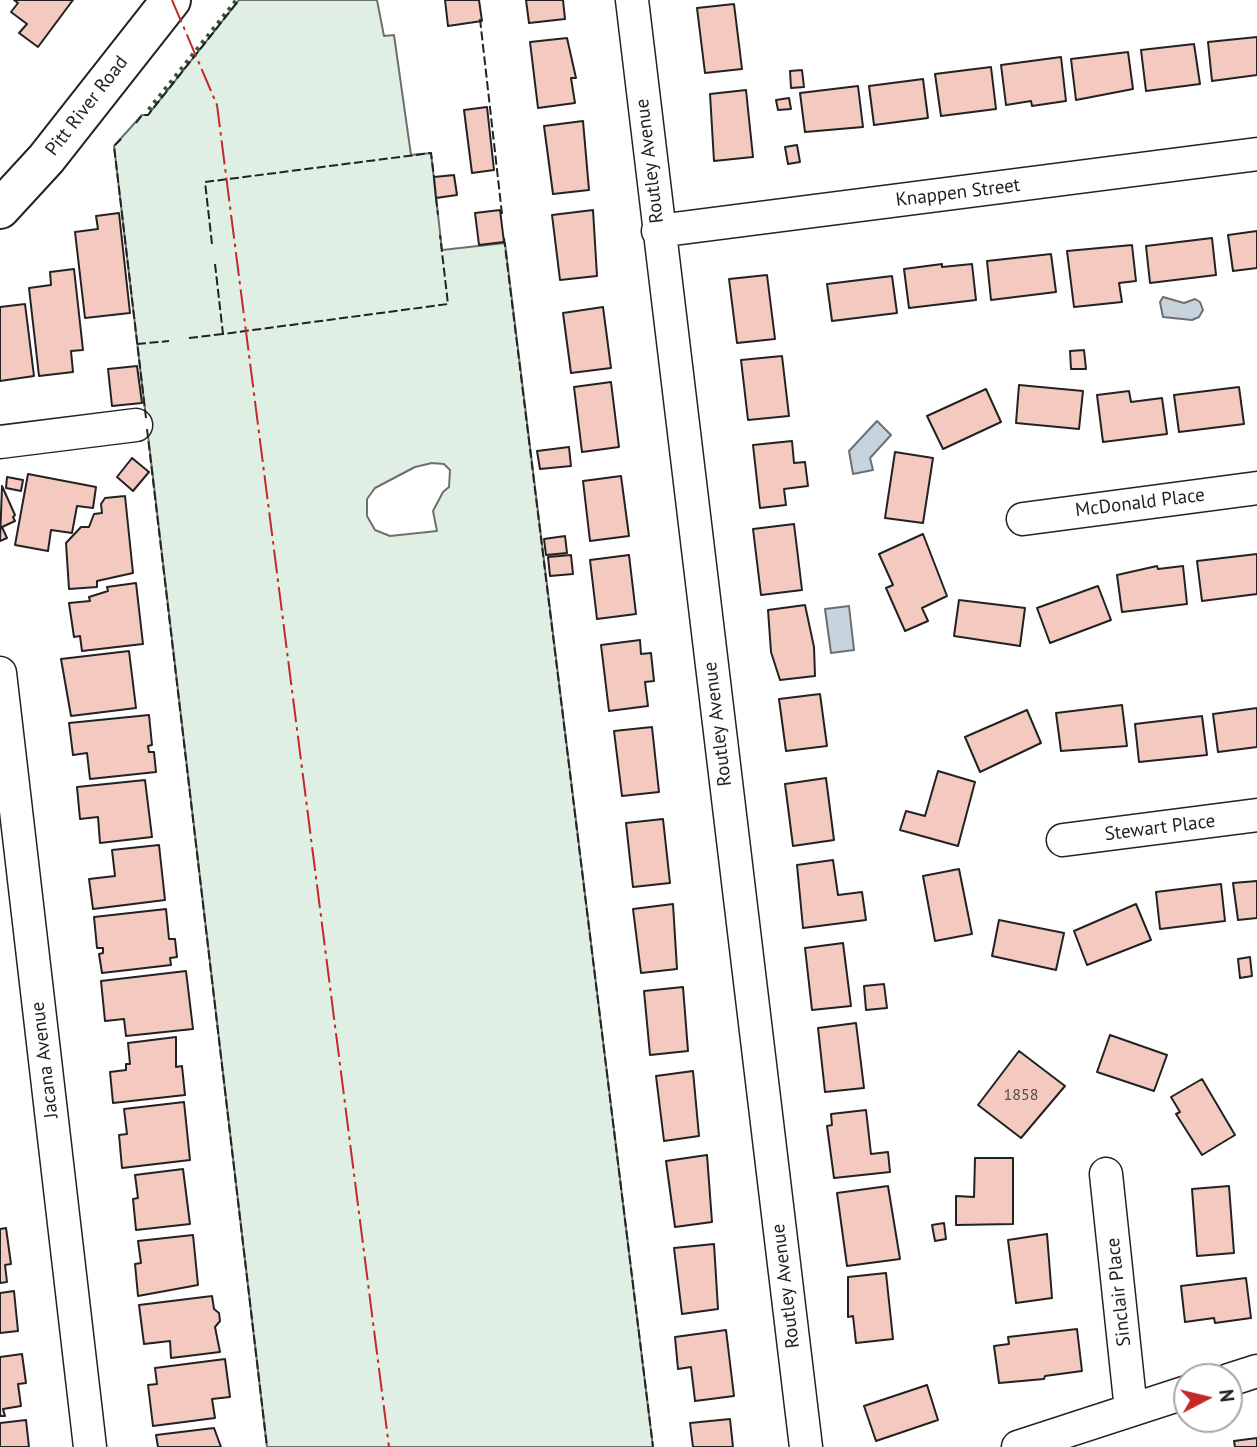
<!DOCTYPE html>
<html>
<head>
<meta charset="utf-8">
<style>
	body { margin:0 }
	#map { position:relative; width:1257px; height:1447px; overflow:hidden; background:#fff; font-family:"PT Sans",sans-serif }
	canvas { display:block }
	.north { position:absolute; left:1173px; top:1363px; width:70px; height:70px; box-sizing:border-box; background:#fff; border:2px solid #a7a7a7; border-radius:50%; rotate:83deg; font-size:19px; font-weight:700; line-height:28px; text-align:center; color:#222 }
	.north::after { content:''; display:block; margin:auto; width:24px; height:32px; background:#c62828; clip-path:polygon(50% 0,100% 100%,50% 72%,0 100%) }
</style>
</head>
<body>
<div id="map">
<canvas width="1257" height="1447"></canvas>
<div class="north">N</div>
</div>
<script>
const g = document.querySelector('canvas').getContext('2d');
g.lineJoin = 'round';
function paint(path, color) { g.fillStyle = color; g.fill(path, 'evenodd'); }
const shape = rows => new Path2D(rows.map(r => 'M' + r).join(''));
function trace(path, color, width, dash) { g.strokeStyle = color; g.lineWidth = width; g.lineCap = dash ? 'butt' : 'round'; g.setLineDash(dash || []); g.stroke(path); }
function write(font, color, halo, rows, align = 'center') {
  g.font = font + ' "PT Sans",sans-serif'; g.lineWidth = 5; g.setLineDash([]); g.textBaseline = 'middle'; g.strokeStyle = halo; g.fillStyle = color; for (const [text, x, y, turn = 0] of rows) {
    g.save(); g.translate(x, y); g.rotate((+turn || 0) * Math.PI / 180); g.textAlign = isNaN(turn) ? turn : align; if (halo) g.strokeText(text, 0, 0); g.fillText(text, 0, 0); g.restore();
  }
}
const green = shape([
	[239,0,377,0,384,36,394,35,411,155,431,153,442,250,505,243,653,1447,267,1447,114,146,142,115,148,115,239,0],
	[432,463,444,464,450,470,449,487,443,492,433,511,437,531,390,536,375,530,367,516,367,499,375,488,415,467,432,463]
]);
const water = shape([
	[1163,297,1184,303,1195,299,1200,302,1203,310,1199,317,1192,320,1163,317,1160,302,1163,297],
	[877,421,891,435,870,458,873,470,853,474,849,451,877,421],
	[849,606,854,650,831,653,825,609,849,606]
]);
const building = shape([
	[14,0,73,0,38,47,19,33,27,24,11,12,18,3,14,0],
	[445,0,479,0,482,21,448,26,445,0],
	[526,0,563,0,565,19,529,23,526,0],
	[734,4,742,69,705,73,697,8,734,4],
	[1257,37,1257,75,1212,81,1208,42,1257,37],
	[567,38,576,78,571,78,575,103,538,108,530,42,567,38],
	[1194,44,1200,84,1146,91,1141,50,1194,44],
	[1128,52,1133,89,1076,100,1071,59,1128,52],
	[1061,57,1066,101,1032,106,1031,101,1006,105,1001,65,1061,57],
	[991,67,996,109,941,116,935,74,991,67],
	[802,70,804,87,791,88,790,71,802,70],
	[923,79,928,118,874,125,869,86,923,79],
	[858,86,863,127,805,132,800,93,858,86],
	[746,90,753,157,714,161,710,94,746,90],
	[789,98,791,109,778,110,776,100,789,98],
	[487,107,494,170,472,173,464,110,487,107],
	[583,121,589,190,553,194,544,126,583,121],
	[797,145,800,162,788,164,785,147,797,145],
	[454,175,457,195,436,198,434,177,454,175],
	[500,210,504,242,479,245,475,213,500,210],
	[593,210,597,276,560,280,552,215,593,210],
	[119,213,130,313,85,318,75,232,98,229,96,216,119,213],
	[1257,231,1257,268,1233,271,1228,235,1257,231],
	[1212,238,1216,275,1150,283,1146,246,1212,238],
	[1132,245,1136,281,1119,283,1122,302,1074,307,1067,251,1132,245],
	[1051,254,1056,292,991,300,987,261,1051,254],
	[942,264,942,267,972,264,976,300,909,308,904,269,942,264],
	[74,269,83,350,71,351,73,372,39,376,29,288,51,285,50,272,74,269],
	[767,275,775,339,737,343,729,279,767,275],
	[892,276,897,313,832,321,827,284,892,276],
	[25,304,34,376,0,381,0,307,25,304],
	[603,307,611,368,571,373,563,313,603,307],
	[1084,350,1086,369,1071,369,1070,351,1084,350],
	[782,356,789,416,748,420,741,360,782,356],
	[137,366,142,403,112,406,108,369,137,366],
	[611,382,619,447,582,452,574,387,611,382],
	[1019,385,1083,391,1079,429,1016,423,1019,385],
	[1239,387,1244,424,1179,432,1174,395,1239,387],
	[986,389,1001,422,943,449,927,416,986,389],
	[1129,391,1131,402,1162,398,1167,434,1103,442,1097,395,1129,391],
	[792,441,794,463,805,462,808,486,784,489,786,505,760,508,753,445,792,441],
	[569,447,571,466,540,469,537,451,569,447],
	[895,452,933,458,923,523,885,518,895,452],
	[132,458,149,472,133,491,117,477,132,458],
	[28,474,96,487,93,508,77,506,72,533,51,530,48,551,15,545,28,474],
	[621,476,629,536,590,541,583,481,621,476],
	[7,477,23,480,21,491,6,488,7,477],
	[2,486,15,515,13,517,15,521,2,527,7,538,0,541,2,486],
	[125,496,133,573,97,581,97,587,69,589,66,543,81,527,89,527,94,514,102,513,101,504,105,498,125,496],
	[794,524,802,590,761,595,753,529,794,524],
	[923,534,947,596,922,608,928,621,905,631,886,588,893,585,879,554,923,534],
	[565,536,567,553,546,555,544,539,565,536],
	[1257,554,1257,594,1202,601,1197,561,1257,554],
	[571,555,573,574,550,576,548,557,571,555],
	[629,555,636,614,597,619,590,560,629,555],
	[1157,566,1158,569,1183,566,1187,604,1122,612,1117,575,1157,566],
	[136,583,143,644,82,651,80,636,74,637,69,603,90,601,89,597,108,591,107,587,136,583],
	[1098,586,1111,620,1050,643,1037,608,1098,586],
	[959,600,1025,608,1020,646,954,636,959,600],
	[805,605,814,647,815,676,780,680,771,652,768,610,805,605],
	[640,640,641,654,651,653,654,681,645,682,648,706,609,711,601,645,640,640],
	[129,651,136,708,71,716,61,659,129,651],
	[820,694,827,746,786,751,779,699,820,694],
	[1122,705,1127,746,1061,751,1056,713,1122,705],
	[1257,708,1257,747,1218,752,1213,714,1257,708],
	[1027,710,1041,743,980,772,965,737,1027,710],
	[149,715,152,745,148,746,149,752,154,752,156,772,90,779,87,753,73,755,69,723,149,715],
	[1202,716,1207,755,1139,762,1135,724,1202,716],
	[652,727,659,792,622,796,614,731,652,727],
	[938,771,975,782,958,846,900,830,906,811,925,816,938,771],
	[826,778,834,840,793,846,785,784,826,778],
	[145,780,152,837,100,843,98,817,80,819,77,787,145,780],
	[663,819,670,883,633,887,626,823,663,819],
	[159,845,165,900,93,909,89,879,115,876,112,850,159,845],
	[833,860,838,895,862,892,866,920,803,928,797,865,833,860],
	[959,869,972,934,935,941,923,876,959,869],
	[1257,881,1257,918,1238,920,1233,883,1257,881],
	[1221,884,1225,921,1160,929,1156,892,1221,884],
	[673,904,677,969,641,973,633,909,673,904],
	[1136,904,1151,940,1087,965,1074,931,1136,904],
	[166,909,169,939,175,939,177,957,170,958,171,965,102,973,99,954,103,953,103,948,97,948,94,917,166,909],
	[999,920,1064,933,1056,970,992,956,999,920],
	[843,943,851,1006,812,1010,805,948,843,943],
	[1250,957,1252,976,1240,978,1238,959,1250,957],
	[186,971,193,1029,126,1036,124,1019,105,1021,101,981,186,971],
	[884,984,887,1008,866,1010,864,986,884,984],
	[683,987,688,1051,650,1055,644,991,683,987],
	[856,1023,864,1088,825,1092,818,1028,856,1023],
	[1110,1035,1167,1055,1154,1091,1097,1072,1110,1035],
	[176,1037,176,1067,182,1066,185,1095,113,1103,110,1072,126,1070,126,1064,130,1064,128,1043,176,1037],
	[1019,1051,1065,1086,1021,1138,978,1105,1019,1051],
	[693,1071,699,1136,664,1141,656,1076,693,1071],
	[1202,1079,1235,1135,1202,1155,1176,1114,1180,1112,1171,1097,1202,1079],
	[184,1102,190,1160,122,1168,119,1135,127,1134,124,1109,184,1102],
	[866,1110,871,1154,888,1152,890,1172,834,1178,827,1126,832,1125,831,1114,866,1110],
	[707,1155,712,1222,675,1227,666,1161,707,1155],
	[975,1158,1013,1158,1013,1224,956,1225,956,1196,974,1197,975,1158],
	[183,1169,190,1224,136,1230,133,1199,138,1198,135,1175,183,1169],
	[888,1186,900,1259,847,1266,837,1193,888,1186],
	[1229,1186,1234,1253,1197,1256,1192,1189,1229,1186],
	[944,1223,946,1239,935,1241,932,1225,944,1223],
	[6,1228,11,1264,5,1265,7,1282,0,1283,0,1229,6,1228],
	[1047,1234,1052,1298,1016,1303,1008,1240,1047,1234],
	[193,1235,198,1285,138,1296,135,1264,141,1263,138,1241,193,1235],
	[714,1244,718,1309,682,1314,674,1248,714,1244],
	[886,1273,893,1339,856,1343,853,1316,848,1317,848,1277,886,1273],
	[1246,1278,1251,1318,1215,1323,1214,1318,1185,1322,1181,1286,1246,1278],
	[14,1291,18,1331,0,1333,0,1293,14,1291],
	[212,1296,214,1309,219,1313,220,1321,215,1327,220,1352,171,1358,170,1341,144,1344,139,1305,212,1296],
	[1077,1329,1082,1371,1045,1376,1044,1379,999,1383,994,1346,1009,1344,1008,1337,1077,1329],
	[726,1330,734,1396,695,1401,691,1367,678,1369,675,1337,726,1330],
	[22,1354,26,1383,18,1384,21,1406,3,1409,5,1416,0,1416,0,1357,22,1354],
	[225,1359,230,1397,212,1399,215,1418,153,1426,148,1385,157,1384,155,1368,225,1359],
	[927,1385,938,1420,876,1441,864,1406,927,1385],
	[730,1419,733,1447,693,1447,690,1423,730,1419],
	[26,1420,29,1447,0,1447,0,1423,26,1420],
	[214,1428,221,1447,158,1447,156,1435,214,1428],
	[1257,1438,1257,1447,1235,1447,1234,1441,1257,1438]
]);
const minor = shape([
	[632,0,806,1447],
	[658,231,1257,154],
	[0,442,136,425],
	[1023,519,1257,488],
	[0,673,90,1447],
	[1063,840,1257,815],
	[1106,1174,1131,1410],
	[1229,1380,1257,1371],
	[1018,1447,1187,1392]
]);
const major = shape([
	[0,209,46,159,171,0]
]);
const hedge = shape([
	[149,110,237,0]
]);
const fence = shape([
	[480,19,502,214],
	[136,123,142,115,148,115,239,0],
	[121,139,114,146,146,418],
	[436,198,438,215],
	[504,238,653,1447],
	[212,244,205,182,431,153,434,177],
	[215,264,223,334,448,304,440,235],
	[189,338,223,334],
	[137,344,169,341],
	[147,429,267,1447]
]);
const power = shape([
	[172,0,217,105,389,1447]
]);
const numberNames = [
	["1858",1021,1095]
];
const streetNames = [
	["Pitt River Road",87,106,-52],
	["Routley Avenue",650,161,-97],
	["Knappen Street",958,193,-7],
	["McDonald Place",1140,503,-7],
	["Routley Avenue",718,724,-97],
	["Stewart Place",1160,828,-7],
	["Jacana Avenue",45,1060,-97],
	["Routley Avenue",786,1286,-97],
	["Sinclair Place",1119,1292,-96]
];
paint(green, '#e0efe3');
trace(green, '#6f6f6f', 2);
paint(water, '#c7d3dd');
trace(water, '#6f6f6f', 2);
paint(building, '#f3c9c0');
trace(building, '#222', 2);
trace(minor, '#222', 35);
trace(major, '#222', 42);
trace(minor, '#fff', 32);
trace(major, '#fff', 38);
trace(hedge, '#2f5e38', 5, [3.5, 5]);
trace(fence, '#222', 2, [9, 3.5]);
trace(power, '#c62828', 2, [24, 5, 3.5, 5]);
write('16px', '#564c4a', null, numberNames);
write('19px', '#222', '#fff', streetNames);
</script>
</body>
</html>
